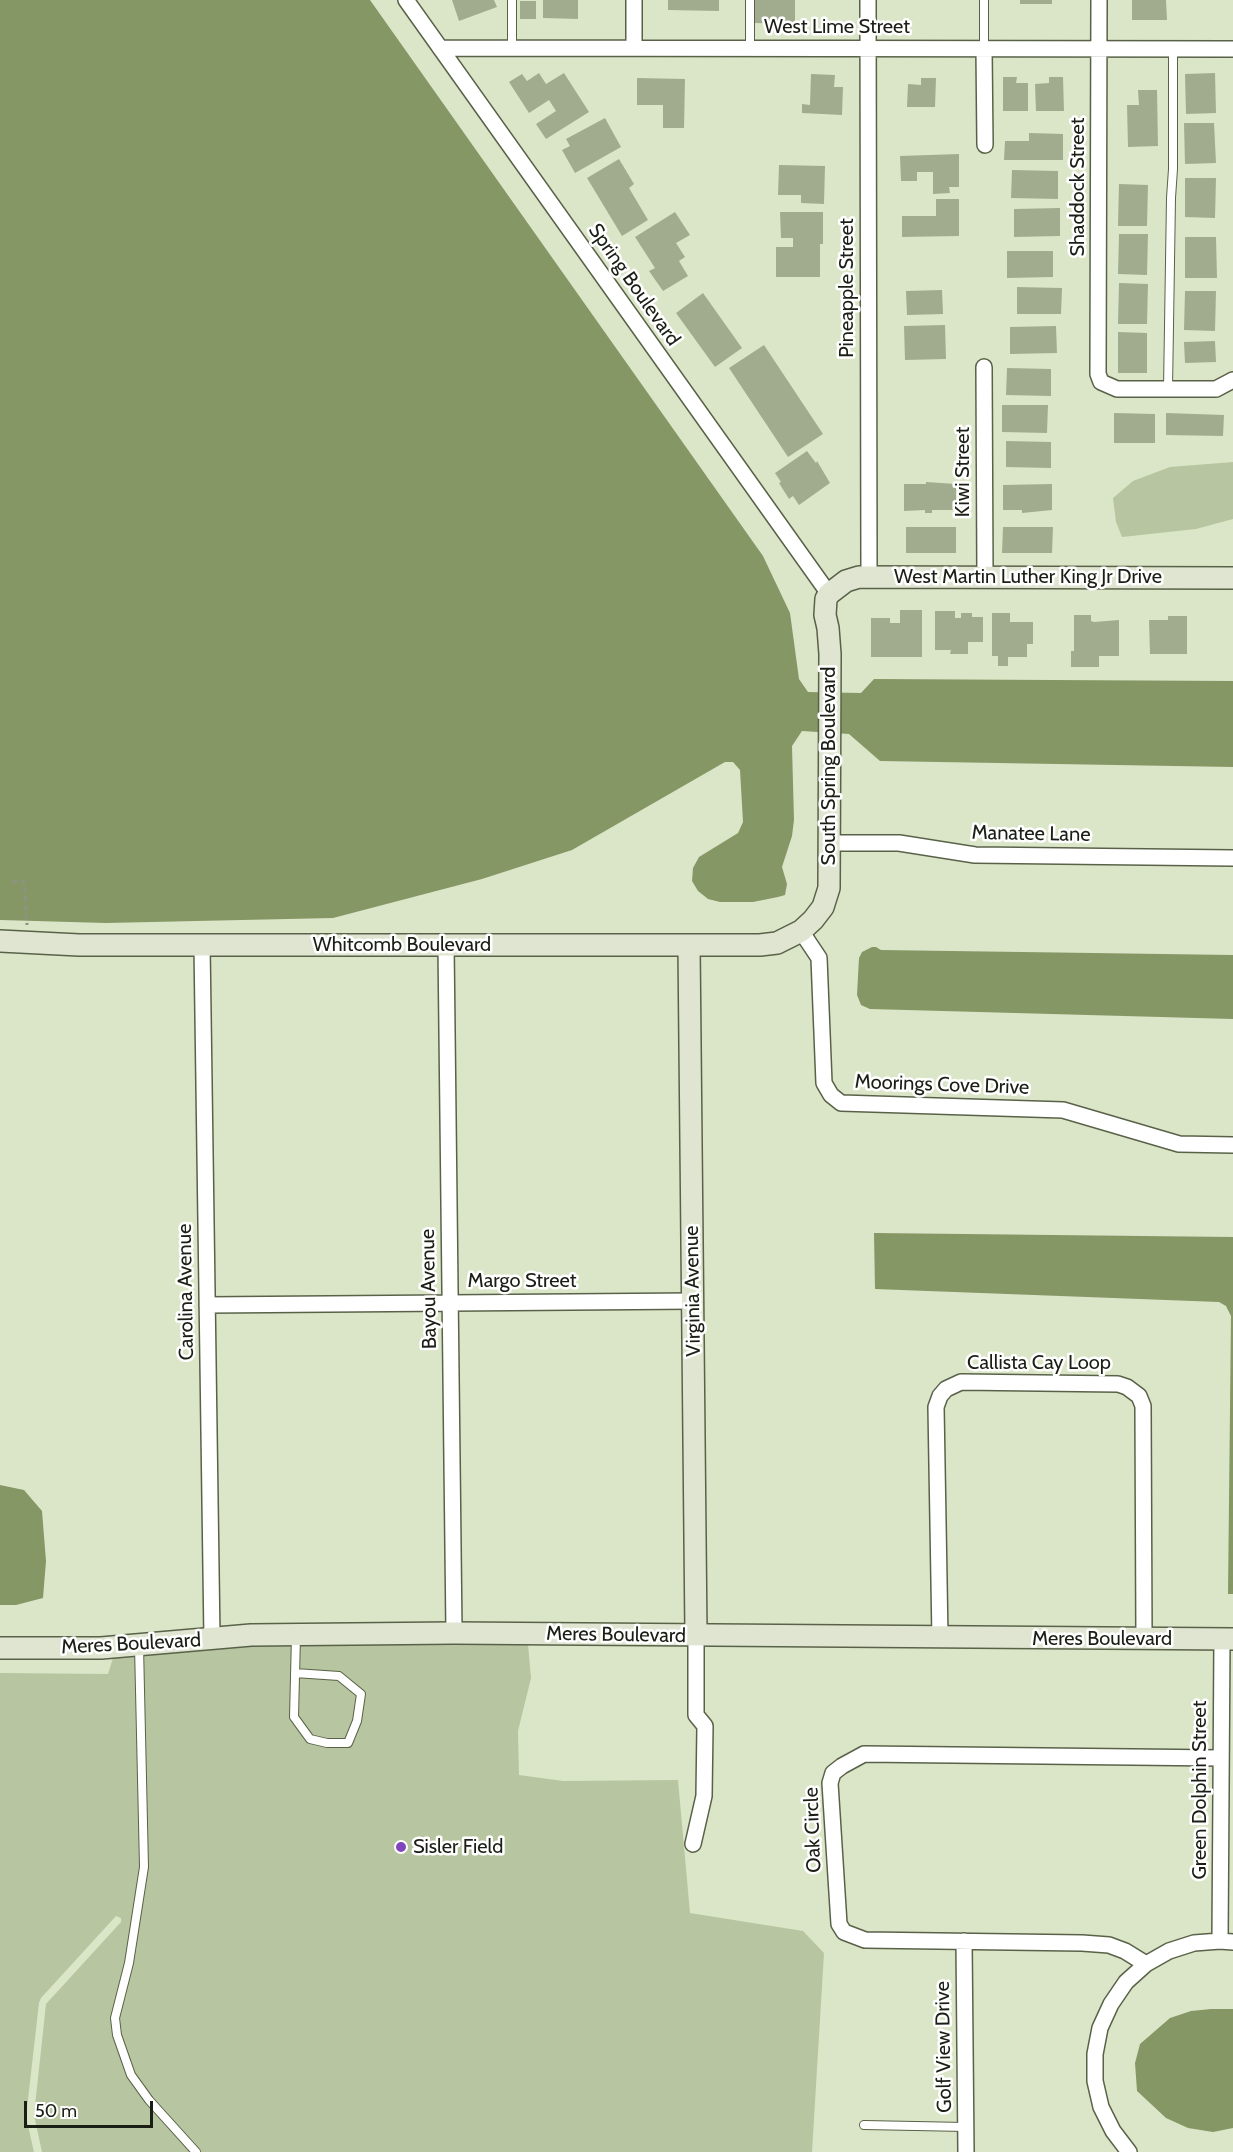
<!DOCTYPE html>
<html>
<head>
<meta charset="utf-8">
<style>
	body { margin:0 }
	#map { position:relative; width:1233px; height:2152px; overflow:hidden; background:#dbe6c8; font-family:Cabin,sans-serif }
	canvas { display:block }
	.scale { position:absolute; left:24px; top:2101px; width:129px; height:27px; box-sizing:border-box; border:3px solid #1b1e14; border-top:0; padding-left:8px; font-size:18px; line-height:21px; white-space:nowrap; color:#1b1e14; -webkit-text-stroke:4px #fff; paint-order:stroke }
</style>
</head>
<body>
<div id="map">
<canvas width="1233" height="2152"></canvas>
<div class="scale">50 m</div>
</div>
<script>
const g = document.querySelector('canvas').getContext('2d');
g.lineJoin = 'round';
function paint(path, color) { g.fillStyle = color; g.fill(path, 'evenodd'); }
const shape = rows => new Path2D(rows.map(r => 'M' + r).join(''));
function trace(path, color, width, dash) { g.strokeStyle = color; g.lineWidth = width; g.lineCap = dash ? 'butt' : 'round'; g.setLineDash(dash || []); g.stroke(path); }
function write(font, color, halo, rows, align = 'center') {
  g.font = font + ' Cabin,sans-serif'; g.lineWidth = 5; g.setLineDash([]); g.textBaseline = 'middle'; g.strokeStyle = halo; g.fillStyle = color; for (const [text, x, y, turn = 0] of rows) {
    g.save(); g.translate(x, y); g.rotate((+turn || 0) * Math.PI / 180); g.textAlign = isNaN(turn) ? turn : align; if (halo) g.strokeText(text, 0, 0); g.fillText(text, 0, 0); g.restore();
  }
}
const green = shape([
	[1233,462,1233,519,1196,529,1122,537,1116,522,1113,498,1133,481,1170,467],
	[454,1643,528,1644,531,1678,518,1731,519,1775,563,1781,678,1780,690,1913,803,1931,824,1953,812,2152,42,2152,34,2115,46,2004,121,1922,121,1918,116,1916,41,1998,39,2003,26,2117,34,2152,0,2152,0,1673,108,1674,113,1658,252,1645]
]);
const water = shape([
	[0,0,370,0,763,556,790,613,799,679,808,692,861,693,874,679,1233,681,1233,767,880,761,849,734,802,731,792,746,794,820,792,836,782,867,787,884,785,895,778,897,753,902,720,902,708,899,698,891,692,881,693,868,699,857,738,833,743,822,740,770,733,762,725,762,572,850,482,879,333,918,106,923,0,920],
	[872,947,876,947,881,950,1233,955,1233,1019,870,1009,861,1005,857,995,859,958,862,952],
	[874,1233,1233,1237,1233,1594,1228,1594,1231,1316,1226,1306,1219,1302,875,1289],
	[0,1485,24,1490,42,1511,46,1561,43,1598,16,1605,0,1605],
	[1211,2009,1233,2009,1233,2128,1213,2132,1188,2128,1166,2118,1137,2091,1135,2063,1140,2044,1170,2018,1191,2011]
]);
const building = shape([
	[452,0,494,0,497,7,459,21],
	[543,0,578,0,578,19,543,18],
	[668,0,719,0,719,11,668,10],
	[754,0,795,0,795,24,754,23],
	[1020,0,1052,0,1052,4,1020,4],
	[1132,0,1166,0,1167,20,1132,20],
	[520,1,536,1,536,19,520,19],
	[539,73,546,84,564,73,589,112,546,139,536,124,556,111,549,100,529,113,509,82,522,74,527,81],
	[1215,73,1216,113,1186,114,1185,74],
	[811,74,835,75,834,87,843,87,842,115,802,113,802,104,810,105],
	[1003,77,1017,77,1016,83,1028,83,1028,111,1003,111],
	[1049,77,1063,77,1064,111,1036,111,1035,84,1049,83],
	[637,78,685,79,684,128,663,128,663,105,637,105],
	[921,78,936,78,935,107,907,107,908,84,921,85],
	[1138,90,1157,90,1158,146,1128,147,1127,105,1139,105],
	[605,118,621,147,575,173,562,150,570,146,566,139],
	[1184,123,1214,123,1216,163,1185,164],
	[1029,133,1063,134,1063,160,1004,160,1005,141,1029,141],
	[959,154,959,187,949,187,950,193,933,194,933,172,917,172,917,181,901,181,900,156],
	[619,159,634,184,629,188,648,220,622,236,587,178],
	[779,165,825,166,824,204,801,203,801,195,778,195],
	[1012,170,1058,171,1058,199,1011,198],
	[1185,178,1216,178,1215,218,1185,217],
	[1119,184,1148,185,1147,226,1118,226],
	[936,199,959,199,959,236,902,237,902,216,936,216],
	[1060,208,1060,236,1014,237,1014,209],
	[675,212,690,235,676,243,685,257,679,261,688,276,663,291,649,271,655,268,635,237],
	[780,212,823,212,823,244,820,244,820,277,776,277,776,247,793,247,793,238,781,238],
	[1119,234,1148,234,1147,275,1118,274],
	[1185,237,1216,237,1217,278,1185,278],
	[1007,251,1053,251,1053,277,1007,278],
	[1119,283,1148,284,1147,324,1118,324],
	[1017,287,1062,288,1061,314,1017,314],
	[942,290,943,314,907,315,906,291],
	[1185,291,1216,291,1215,331,1184,330],
	[703,293,742,348,715,367,676,313],
	[945,325,946,359,905,360,904,326],
	[1056,326,1057,353,1010,354,1010,327],
	[1118,332,1147,333,1147,373,1118,373],
	[1215,341,1216,362,1185,363,1184,342],
	[764,345,823,434,788,457,729,368],
	[1007,368,1051,369,1051,396,1006,395],
	[1002,405,1048,405,1047,433,1002,432],
	[1114,413,1155,414,1155,443,1114,443],
	[1166,413,1224,415,1223,436,1166,435],
	[1006,441,1051,442,1051,468,1006,467],
	[807,451,816,463,817,461,830,483,799,505,793,496,789,499,779,483,781,482,775,473],
	[926,482,956,484,956,510,932,510,932,513,925,513,925,510,904,511,904,484,926,484],
	[1052,484,1052,510,1022,513,1022,510,1003,510,1003,485],
	[906,527,956,527,956,553,906,553],
	[1003,527,1053,527,1052,553,1002,553],
	[900,610,922,610,922,657,871,657,871,618,890,618,890,623,900,623],
	[935,611,955,611,955,618,961,618,961,613,972,613,972,617,983,617,983,642,968,642,968,654,950,654,951,650,935,650],
	[992,613,1010,613,1010,622,1033,622,1033,644,1027,644,1027,657,1008,657,1008,666,998,666,998,656,992,656],
	[1074,615,1091,615,1091,621,1094,622,1119,620,1119,656,1099,656,1099,667,1071,667,1071,651,1074,651],
	[1168,616,1187,616,1187,654,1150,654,1149,620,1168,620]
]);
const path = shape([
	[12,882,24,881,27,925]
]);
const lane = shape([
	[512,47,512,0],
	[750,48,750,0],
	[984,49,984,0],
	[1168,389,1171,198,1173,169,1173,49],
	[139,1646,144,1867,129,1963,115,2018,117,2035,131,2075,149,2100,196,2152],
	[295,1673,339,1676,361,1694,357,1721,348,1743,327,1743,310,1739,294,1717,296,1636],
	[864,2125,966,2127]
]);
const street = shape([
	[406,0,829,594],
	[634,0,634,47],
	[868,0,869,577],
	[1099,0,1098,374,1101,382,1117,389,1216,389,1233,380],
	[440,48,1233,49],
	[984,49,985,145],
	[984,367,985,577],
	[829,843,899,843,975,855,1233,858],
	[801,931,819,958,824,1083,831,1095,841,1103,1063,1110,1179,1144,1233,1145],
	[202,945,212,1639],
	[446,945,454,1633],
	[207,1305,694,1301],
	[940,1638,936,1407,940,1396,946,1389,961,1382,1118,1384,1127,1387,1139,1396,1143,1406,1144,1639],
	[693,1844,704,1796,705,1726,696,1715,696,1635],
	[964,1941,966,2152],
	[1220,1941,1222,1639],
	[1146,1964,1125,1951,1109,1945,1082,1943,865,1940,844,1932,839,1924,830,1783,833,1773,842,1766,864,1754,1221,1758],
	[1129,2152,1113,2131,1101,2107,1095,2081,1095,2054,1100,2028,1111,2004,1126,1982,1146,1964,1169,1951,1194,1943,1220,1941,1233,1942]
]);
const secondary = shape([
	[0,941,79,945,760,945,777,943,801,931,813,920,823,907,829,888,830,654,828,628,825,615,826,599,829,594,846,581,859,577,1233,578],
	[689,946,696,1635],
	[0,1648,101,1648,251,1635,454,1633,1233,1639]
]);
const markers = [
	[401,1847,6,"#8146bc"]
];
const streetNames = [
	["West Lime Street",837,27],
	["Shaddock Street",1078,187,-90],
	["Spring Boulevard",634,285,55],
	["Pineapple Street",847,288,-90],
	["Kiwi Street",963,472,-90],
	["West Martin Luther King Jr Drive",1028,577],
	["South Spring Boulevard",829,766,-90],
	["Manatee Lane",1031,834,1],
	["Whitcomb Boulevard",402,945],
	["Moorings Cove Drive",942,1085,2],
	["Margo Street",522,1281],
	["Bayou Avenue",429,1289,-91],
	["Virginia Avenue",693,1291,-91],
	["Carolina Avenue",186,1292,-91],
	["Callista Cay Loop",1039,1363],
	["Meres Boulevard",616,1635,1],
	["Meres Boulevard",1102,1639],
	["Meres Boulevard",131,1644,-3],
	["Green Dolphin Street",1200,1790,-90],
	["Oak Circle",813,1830,-92],
	["Golf View Drive",944,2047,-91]
];
const poiNames = [
	["Sisler Field",413,1847]
];
paint(green, '#b8c5a1');
paint(water, '#869766');
paint(building, '#a1ac8f');
trace(lane, '#596248', 10);
trace(street, '#596248', 18);
trace(secondary, '#596248', 24);
trace(path, '#8c937e', 3, [6, 3]);
trace(lane, '#fff', 8);
trace(street, '#fff', 15);
trace(secondary, '#dfe5d1', 21);
for (const [x, y, r, color] of markers) { const dot = new Path2D(); dot.arc(x, y, r, 0, 2 * Math.PI); g.fillStyle = color; g.fill(dot); trace(dot, '#fff', 2); }
write('20px', '#1b1e14', '#fff', streetNames);
write('20px', '#1b1e14', '#fff', poiNames, 'left');
</script>
</body>
</html>
